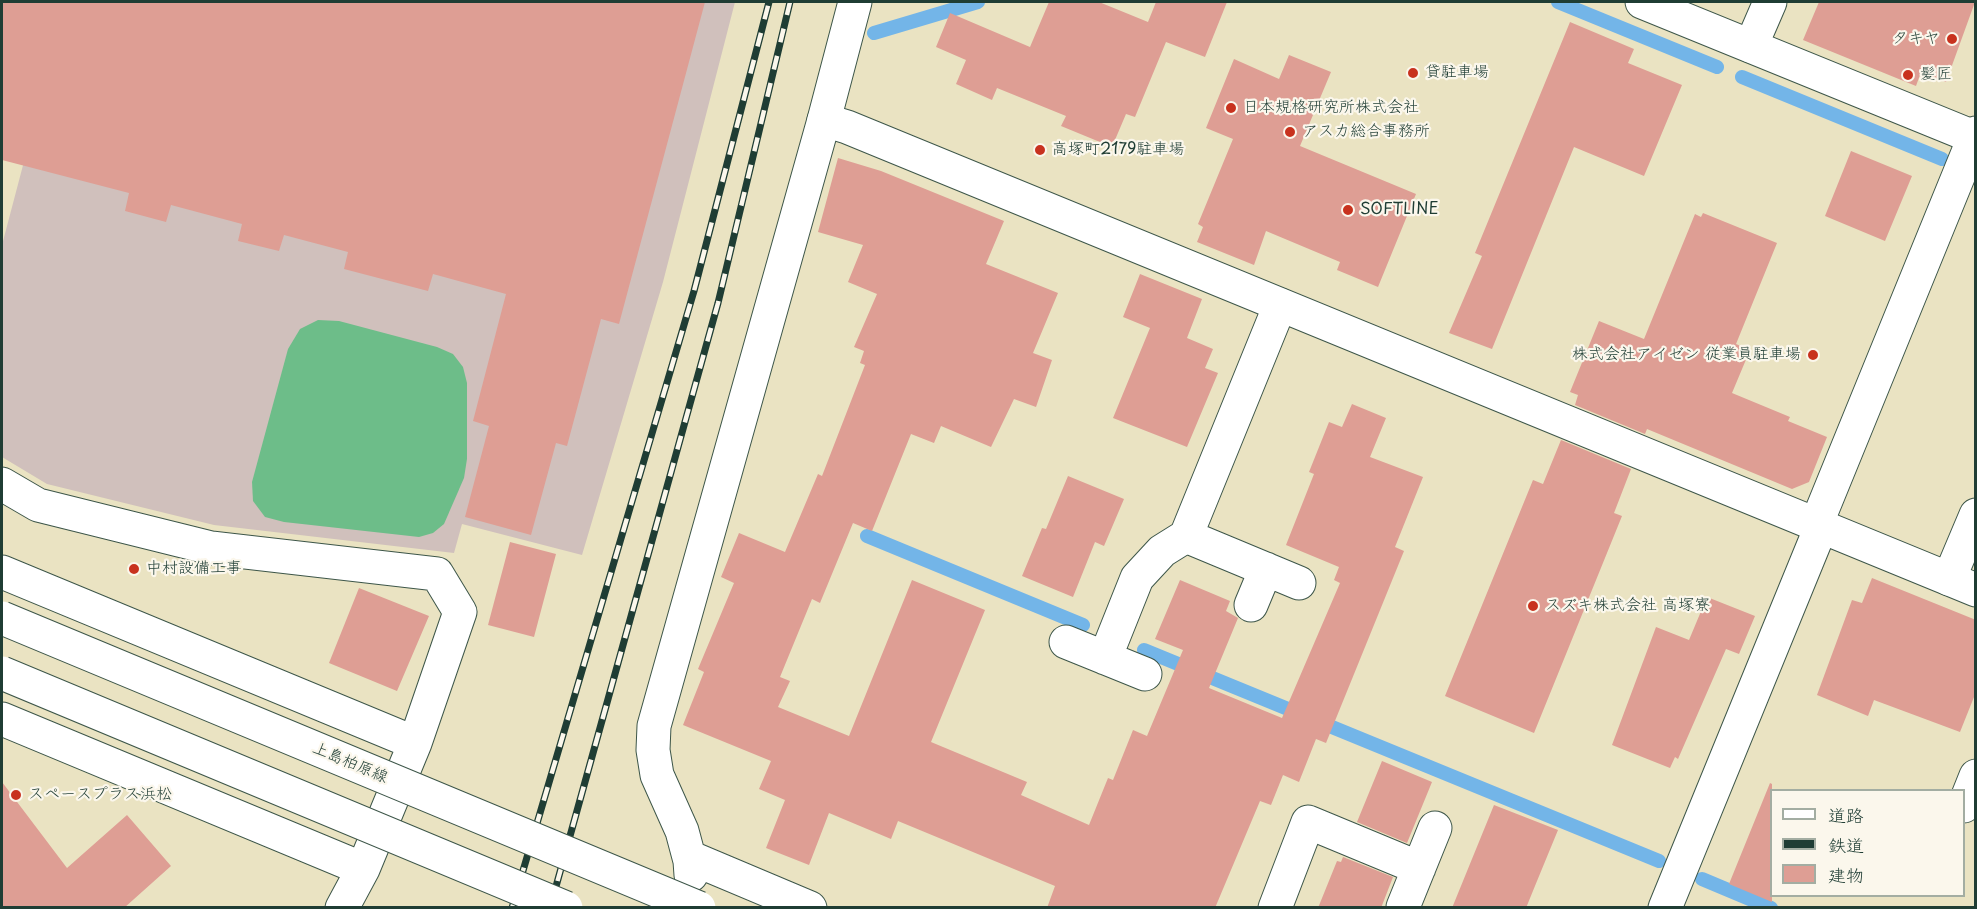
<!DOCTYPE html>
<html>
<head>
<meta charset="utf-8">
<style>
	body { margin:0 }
	#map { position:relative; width:1977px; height:909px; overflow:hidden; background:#eae3c2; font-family:"Playpen Sans","Klee One",sans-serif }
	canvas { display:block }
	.frame { position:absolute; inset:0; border:3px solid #1f3d34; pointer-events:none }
	.legend { position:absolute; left:1770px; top:789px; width:195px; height:108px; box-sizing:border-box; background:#fbf7ec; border:2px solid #a3ada2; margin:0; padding:8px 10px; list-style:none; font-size:18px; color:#1f3d34 }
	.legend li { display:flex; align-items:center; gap:12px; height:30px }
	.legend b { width:30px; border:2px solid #a3ada2 }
</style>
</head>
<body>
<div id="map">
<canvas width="1977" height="909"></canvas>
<div class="frame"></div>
<ul class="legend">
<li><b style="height:8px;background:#fff"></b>道路</li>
<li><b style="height:8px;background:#1f3d34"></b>鉄道</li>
<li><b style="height:16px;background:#de9e94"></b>建物</li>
</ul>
</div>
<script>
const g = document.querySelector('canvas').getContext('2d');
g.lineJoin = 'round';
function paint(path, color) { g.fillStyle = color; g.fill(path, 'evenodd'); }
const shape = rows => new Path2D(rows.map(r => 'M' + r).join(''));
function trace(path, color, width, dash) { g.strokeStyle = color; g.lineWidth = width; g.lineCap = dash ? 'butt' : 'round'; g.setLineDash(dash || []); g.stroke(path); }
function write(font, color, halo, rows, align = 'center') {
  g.font = font + ' "Playpen Sans","Klee One",sans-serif'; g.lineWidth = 4.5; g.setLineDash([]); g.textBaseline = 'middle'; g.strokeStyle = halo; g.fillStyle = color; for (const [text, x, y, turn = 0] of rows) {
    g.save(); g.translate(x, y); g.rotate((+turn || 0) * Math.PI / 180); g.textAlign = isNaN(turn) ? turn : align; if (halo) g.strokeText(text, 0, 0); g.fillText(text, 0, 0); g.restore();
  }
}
const industrial = shape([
	[66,2,735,2,663,282,582,555,462,524,454,553,214,525,47,484,2,457,2,245]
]);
const forest = shape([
	[318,320,339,321,437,347,453,354,463,367,467,383,467,459,464,478,444,524,433,533,419,537,284,522,265,517,253,501,252,482,288,349,300,329]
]);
const stream = shape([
	[1558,2,1717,67],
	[874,33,978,2],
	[1742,77,1942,159],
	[867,536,1083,625],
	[1144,650,1659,861],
	[1702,879,1771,908]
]);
const building = shape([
	[2,2,705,2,619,324,601,319,567,446,556,443,531,535,465,517,489,426,473,421,506,294,433,274,428,291,344,269,348,252,284,235,279,251,238,241,242,224,171,205,166,222,125,211,129,193,2,160],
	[1049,2,1099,2,1148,22,1156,2,1227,2,1205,57,1166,42,1135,117,1126,114,1112,147,1061,126,1066,116,997,88,992,100,956,84,966,60,936,47,950,13,1030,47],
	[1819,2,1975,2,1946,82,1921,72,1916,86,1803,40],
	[1570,22,1634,49,1628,63,1682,85,1644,176,1574,147,1492,349,1449,333,1482,256,1475,253],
	[1289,55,1331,72,1300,146,1416,194,1378,287,1337,270,1340,262,1266,231,1254,265,1197,242,1203,227,1198,224,1233,139,1206,128,1234,59,1279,79],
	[1851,151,1912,176,1885,241,1825,216],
	[838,158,881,171,1004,221,986,264,1058,293,1033,353,1052,360,1036,407,1014,399,991,447,941,426,934,443,911,434,872,531,853,523,820,603,812,599,780,677,790,681,778,707,849,736,912,580,985,610,931,742,1027,782,1021,795,1089,825,1108,778,1113,780,1133,730,1147,736,1183,650,1155,639,1180,580,1230,601,1226,611,1238,618,1209,688,1282,718,1340,583,1334,580,1339,567,1286,545,1314,474,1309,472,1329,422,1342,427,1352,404,1386,418,1370,457,1423,477,1395,547,1404,551,1326,743,1316,739,1299,782,1283,775,1271,805,1260,801,1215,908,1047,908,1055,886,898,821,891,839,829,813,809,865,766,848,785,800,759,789,771,761,683,725,704,672,698,669,734,583,721,577,739,533,785,552,818,474,822,476,865,365,860,363,864,351,854,347,877,294,848,282,863,245,818,232],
	[1703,213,1777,243,1736,344,1750,350,1732,393,1790,417,1788,421,1827,437,1809,482,1792,489,1647,429,1645,434,1575,405,1578,395,1570,392,1599,321,1644,339,1695,214,1701,217],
	[1140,274,1202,299,1187,338,1213,349,1205,368,1218,373,1187,447,1113,418,1150,328,1123,317],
	[1561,440,1631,469,1614,513,1622,516,1534,733,1445,696,1533,480,1543,484],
	[1068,476,1124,499,1104,546,1095,542,1073,597,1022,576,1042,528,1046,529],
	[510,542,556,554,534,637,488,625],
	[1872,578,1976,620,1976,692,1960,732,1874,700,1868,716,1817,695,1852,600,1862,603],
	[359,588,429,616,397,691,329,663],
	[1707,597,1755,616,1739,654,1726,649,1678,759,1675,757,1670,768,1612,745,1656,627,1689,640],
	[1382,761,1432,782,1407,843,1357,822],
	[2,782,67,868,127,815,171,866,124,908,2,908],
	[1770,783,1772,784,1772,902,1729,884],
	[1494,805,1558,830,1537,881,1526,908,1452,908],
	[1343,857,1393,877,1381,908,1318,908,1337,861,1341,862]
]);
const minor = shape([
	[1751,46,1770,2],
	[2,484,38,505,211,548,437,574,460,612,415,743,363,869,342,908],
	[1816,525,1976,133],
	[1186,536,1299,583],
	[2,572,415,743],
	[1949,579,1976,515],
	[1251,605,1266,569],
	[1066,642,1145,674],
	[1105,658,1137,578,1162,551,1186,536,1280,305],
	[2,719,363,869],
	[1964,806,1976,776],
	[689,857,810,908],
	[691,875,690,861,682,831,657,775,653,750,654,726,824,120],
	[1403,907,1435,828],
	[1275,908,1308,822,1419,868],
	[1665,908,1821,527]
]);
const tertiary = shape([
	[855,2,824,120,847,127,1976,590],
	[1642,2,1976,138]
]);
const rail = shape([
	[512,908,694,291,769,2],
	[550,908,718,303,790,2]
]);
const tertiaryBridge = shape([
	[2,618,699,908],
	[2,673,566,908]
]);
const markers = [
	[1952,39,6,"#c8321e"],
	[1413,73,6,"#c8321e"],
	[1908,75,6,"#c8321e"],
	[1231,108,6,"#c8321e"],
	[1290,132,6,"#c8321e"],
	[1040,150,6,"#c8321e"],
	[1348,210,6,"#c8321e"],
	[1813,355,6,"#c8321e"],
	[134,569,6,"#c8321e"],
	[1533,606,6,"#c8321e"],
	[16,795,6,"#c8321e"]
];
const poiNames = [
	["タキヤ",1940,39,"right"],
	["貸駐車場",1425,73],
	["髪匠",1920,75],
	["日本規格研究所株式会社",1243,108],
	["アスカ総合事務所",1302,132],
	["高塚町2179駐車場",1052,150],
	["SOFTLINE",1360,210],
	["株式会社アイゼン 従業員駐車場",1801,355,"right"],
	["中村設備工事",146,569],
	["スズキ株式会社 高塚寮",1545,606],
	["スペースプラス浜松",28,795]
];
const streetNames = [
	["上島柏原線",350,763,23]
];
paint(industrial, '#d0c0bc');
paint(forest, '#6dbd89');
trace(stream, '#73b5e8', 14);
paint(building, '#de9e94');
trace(minor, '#3d5649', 35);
trace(tertiary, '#3d5649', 35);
trace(minor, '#fff', 33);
trace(tertiary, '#fff', 33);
trace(rail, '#1f3d34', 7);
trace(rail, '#fbf7ec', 4.5, [14]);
trace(tertiaryBridge, '#3d5649', 35, []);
trace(tertiaryBridge, '#fff', 33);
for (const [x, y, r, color] of markers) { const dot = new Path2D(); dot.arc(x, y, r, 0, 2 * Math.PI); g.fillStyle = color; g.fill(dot); trace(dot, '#fbf7ec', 2); }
write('16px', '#1f3d34', '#fbf7ec', poiNames, 'left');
write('16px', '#1f3d34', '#fbf7ec', streetNames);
</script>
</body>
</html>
